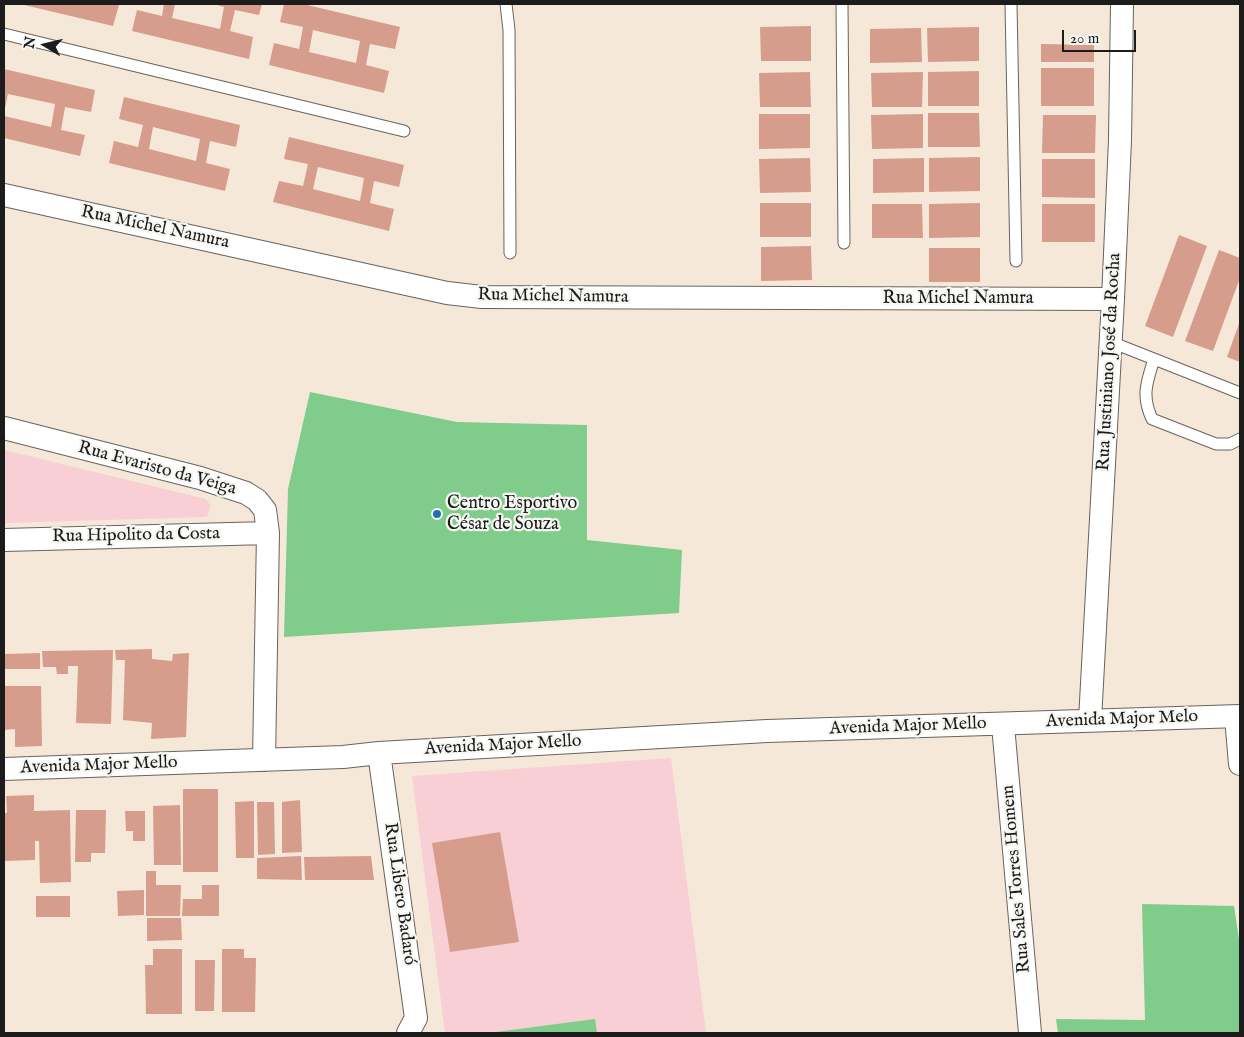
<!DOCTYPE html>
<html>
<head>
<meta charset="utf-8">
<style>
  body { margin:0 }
  #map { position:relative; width:1244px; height:1037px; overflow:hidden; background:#f5e8d8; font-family:"IM FELL English",serif }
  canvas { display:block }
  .frame { position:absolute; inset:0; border:5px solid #1c1c1c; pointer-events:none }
  .north { position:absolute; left:20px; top:20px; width:50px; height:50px; -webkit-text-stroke:4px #f6f6f2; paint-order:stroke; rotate:279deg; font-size:14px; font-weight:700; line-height:20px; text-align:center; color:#1c1c1c }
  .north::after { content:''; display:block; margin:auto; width:18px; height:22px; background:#1c1c1c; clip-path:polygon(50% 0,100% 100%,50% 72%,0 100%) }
  .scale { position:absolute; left:1062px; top:30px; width:74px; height:22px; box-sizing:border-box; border:2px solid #1c1c1c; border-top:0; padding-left:6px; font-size:15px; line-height:18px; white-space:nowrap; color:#1c1c1c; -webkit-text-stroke:4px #f6f6f2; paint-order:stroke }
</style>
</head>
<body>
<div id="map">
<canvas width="1244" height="1037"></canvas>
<div class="frame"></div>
<div class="north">N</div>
<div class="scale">20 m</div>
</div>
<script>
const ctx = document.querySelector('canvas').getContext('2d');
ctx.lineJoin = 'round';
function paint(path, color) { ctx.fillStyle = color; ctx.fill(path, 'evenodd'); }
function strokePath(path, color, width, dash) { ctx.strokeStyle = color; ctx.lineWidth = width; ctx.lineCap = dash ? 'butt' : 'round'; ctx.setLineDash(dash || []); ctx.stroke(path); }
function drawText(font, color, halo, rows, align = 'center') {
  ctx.font = font + ' "IM FELL English",serif'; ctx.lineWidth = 4.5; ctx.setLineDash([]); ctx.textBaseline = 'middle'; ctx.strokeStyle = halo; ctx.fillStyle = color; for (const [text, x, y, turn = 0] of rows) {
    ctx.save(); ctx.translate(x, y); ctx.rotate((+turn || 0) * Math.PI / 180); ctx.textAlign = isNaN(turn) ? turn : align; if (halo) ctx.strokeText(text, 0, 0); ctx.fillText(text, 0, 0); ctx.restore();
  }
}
paint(new Path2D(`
  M4 450 206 499 211 506 207 517 4 523Z
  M671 758 706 1033H445L412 776Z`), '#f7cfd5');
paint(new Path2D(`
  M310 392 457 422 587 425V540L682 550 679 613 284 637 288 489Z
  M1142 904 1234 906 1240 946V1033H1058L1056 1019 1145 1020Z
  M595 1019 597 1033H488Z`), '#7fcc8b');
paint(new Path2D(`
  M20 4H114L119 5 113 26Z
  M164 4H175L172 18 220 29 224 7 213 4H262L259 15 235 10 230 31 253 37 249 59 132 31 137 10 162 16Z
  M284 4H303L400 27 395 49 370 44 366 65 389 71 384 93 269 65 274 43 299 49 303 27 280 22ZM313 30 360 41 356 63 309 52Z
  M811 26V61H761L760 27Z
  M979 27V61L928 62 927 28Z
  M921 28 922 62 870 63V29Z
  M1041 44 1094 45V62H1041Z
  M1041 68H1094V106H1041Z
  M4 69 95 90 91 112 65 107 61 130 85 135 80 156 4 138V116L51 127 55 104 8 94 4 113Z
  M979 71V106H928V72Z
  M810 72 811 107H760L759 73Z
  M923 72 922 107H872L871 73Z
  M124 97 240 125 236 147 210 141 206 163 230 169 225 191 109 163 114 141 138 147 143 125 119 119ZM153 127 200 139 196 161 149 149Z
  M928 113H979L980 147H928Z
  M759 114H810V148L759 149Z
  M923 114V148L872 149 871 115Z
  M1043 115H1096L1095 153H1042Z
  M289 137 404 165 399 187 374 181 370 203 394 209 389 231 273 202 279 181 303 186 308 164 284 159ZM318 167 364 178 360 201 313 189Z
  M980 157V191L929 192V158Z
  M810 158 811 192 760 193 759 159Z
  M924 158V192L873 193V159Z
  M1042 159H1095V198L1042 197Z
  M760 203H811V237H760Z
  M980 203V237L929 238V204Z
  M872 204H922L923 238H872Z
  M1042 204H1095V242H1042Z
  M1179 235 1207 246 1173 337 1145 326Z
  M811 246 812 280 761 281V247Z
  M929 248H980V282H929Z
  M1219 250 1240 258V278L1213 351 1185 341Z
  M1240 321V362L1227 357Z
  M152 649V659L172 661 173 654 189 653 186 737 151 739 152 723 123 720 125 660H116L115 650Z
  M113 650 111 724 76 723 78 666H68V674H57L56 667H43L42 651Z
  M40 653V669H4V654Z
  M4 686H41L42 746 15 747V729L4 730Z
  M183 789H218V872H183Z
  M34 795V811L70 810 71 882 40 883 39 841H35V860L4 861V813H7L6 796Z
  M300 800 302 852 282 853V802Z
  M254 801V858H236L235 802Z
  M257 802H274L275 854 258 855Z
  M180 805 181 865H154L153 806Z
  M76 810H106L105 853H91V862H75Z
  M125 811H145V841H133V831H126Z
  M500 832 519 942 450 952 432 843Z
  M301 856 302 880 257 879V858Z
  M371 856 374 880H305L304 857Z
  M146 871H156V885H181L180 916H146Z
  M202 885H219V916H182L183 899H202Z
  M144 890V915L118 916 117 891Z
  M36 896H70V917H36Z
  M147 918H181L182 940 147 941Z
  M153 949H182V1014H146L145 965H153Z
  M222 949H244V958H256L255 1012H222Z
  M195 960H215L214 1011H195Z`), '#d69d8c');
const lane = new Path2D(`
  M506 4 509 30 510 253
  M842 4 844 243
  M1011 4 1016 261
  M4 34 404 131
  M1111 342 1240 393
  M1154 359C1147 382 1141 395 1152 419L1216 444H1230L1240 439`);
const street = new Path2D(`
  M4 195 447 293 482 297 1113 299
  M4 428 200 478 246 493 257 500 265 510 268 533 264 760
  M4 540 268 533
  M1236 717 1240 764
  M1090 720 1113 299 1120 140 1122 4
  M1003 725 1030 1033
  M379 753 416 1018 408 1033
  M4 769 343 757 379 753 767 731 1240 716`);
strokePath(lane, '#68635e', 13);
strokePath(street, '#68635e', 24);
strokePath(lane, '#fff', 11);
strokePath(street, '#fff', 22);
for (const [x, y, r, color] of [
  [437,514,5,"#1f6fb2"]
]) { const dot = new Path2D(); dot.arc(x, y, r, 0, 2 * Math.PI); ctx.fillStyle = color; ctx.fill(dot); strokePath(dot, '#f6f6f2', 2); }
drawText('18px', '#1c1c1c', '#f6f6f2', [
  ["Rua Michel Namura",155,228,12],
  ["Rua Michel Namura",553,297,1],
  ["Rua Michel Namura",958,299],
  ["Rua Justiniano José da Rocha",1110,362,-87],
  ["Rua Evaristo da Veiga",157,469,15],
  ["Rua Hipolito da Costa",136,536,-1],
  ["Avenida Major Melo",1122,720,-2],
  ["Avenida Major Mello",908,727,-2],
  ["Avenida Major Mello",503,746,-3],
  ["Avenida Major Mello",99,766,-2],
  ["Rua Sales Torres Homem",1017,879,-95],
  ["Rua Libero Badaró",399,894,82]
]);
drawText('18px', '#1c1c1c', '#f6f6f2', [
  ["Centro Esportivo",447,504],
  ["César de Souza",447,525]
], 'left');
</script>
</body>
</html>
